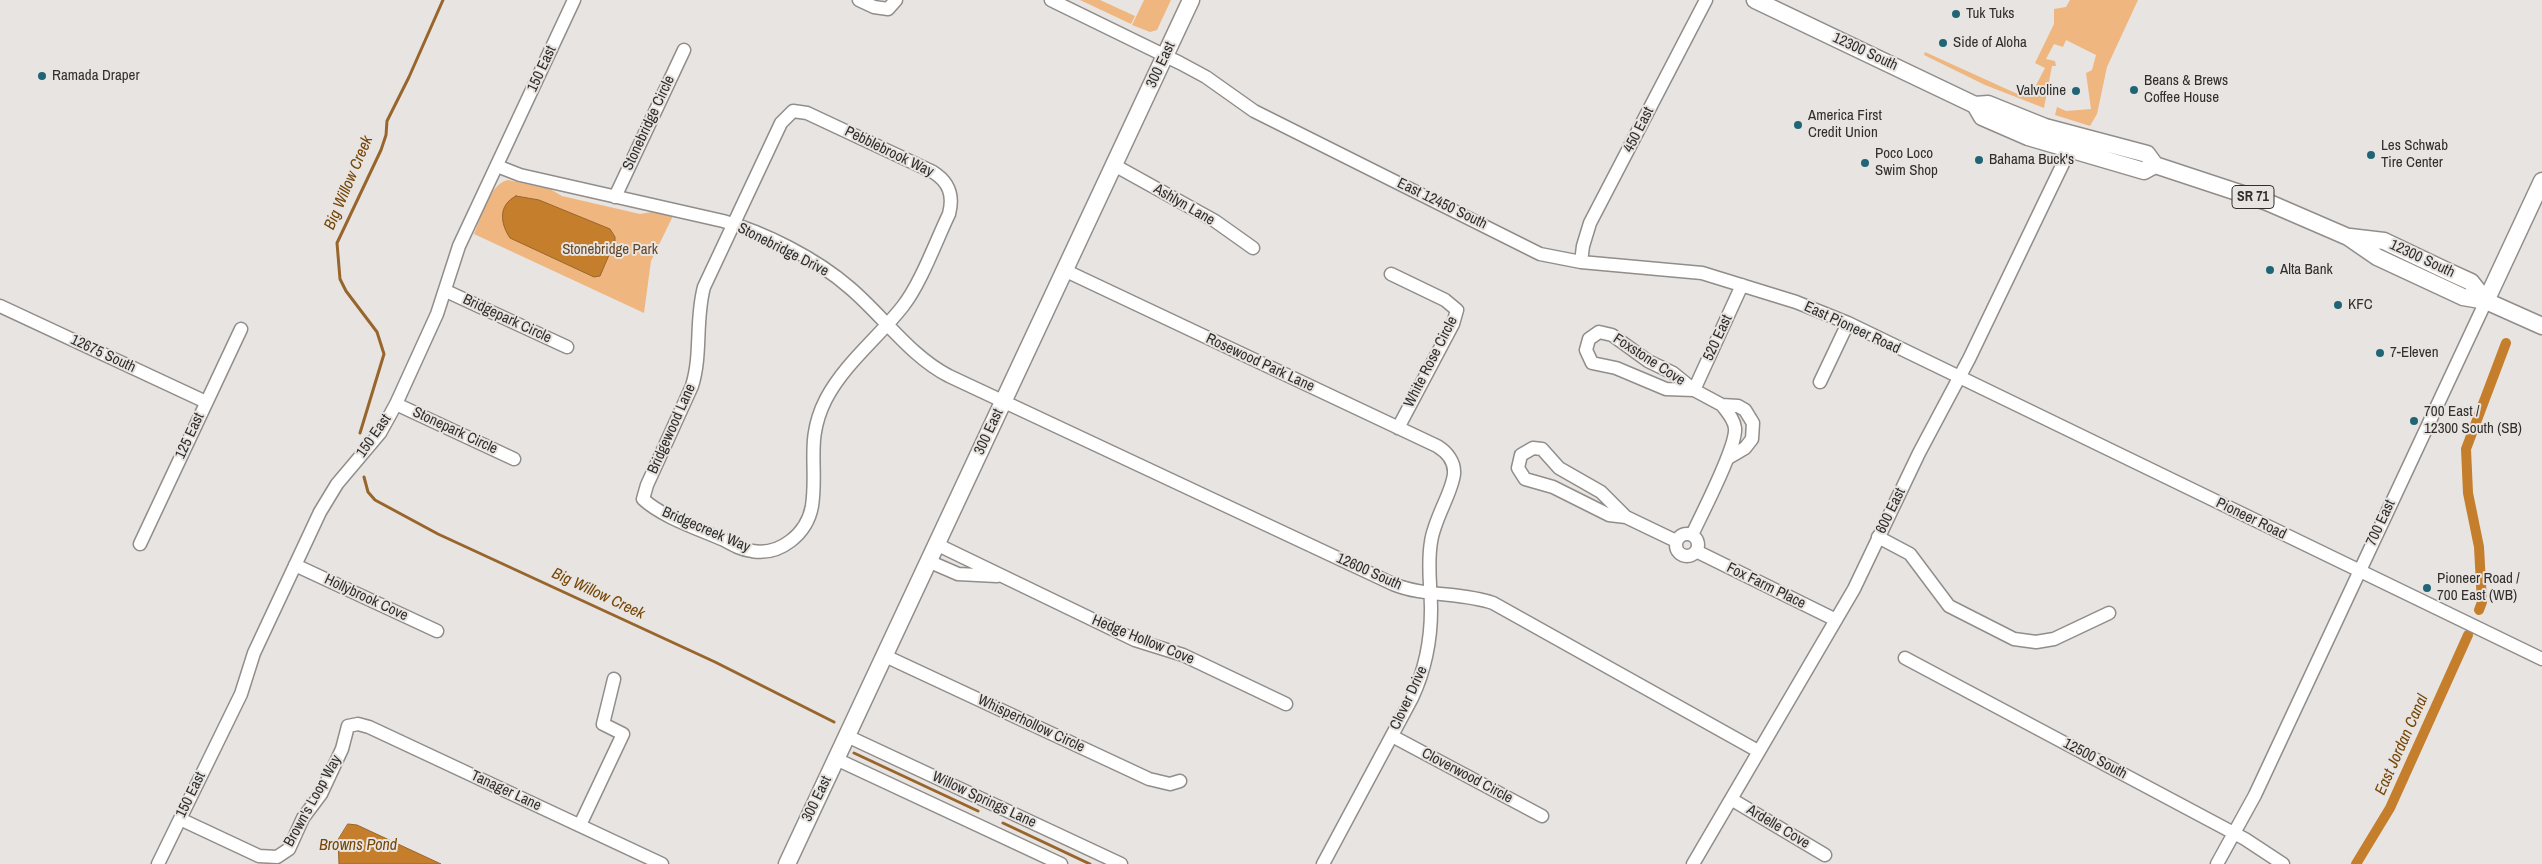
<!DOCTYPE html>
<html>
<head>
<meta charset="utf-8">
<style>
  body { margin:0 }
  canvas { display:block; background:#e8e4e1 }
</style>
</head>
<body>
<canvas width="2542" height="864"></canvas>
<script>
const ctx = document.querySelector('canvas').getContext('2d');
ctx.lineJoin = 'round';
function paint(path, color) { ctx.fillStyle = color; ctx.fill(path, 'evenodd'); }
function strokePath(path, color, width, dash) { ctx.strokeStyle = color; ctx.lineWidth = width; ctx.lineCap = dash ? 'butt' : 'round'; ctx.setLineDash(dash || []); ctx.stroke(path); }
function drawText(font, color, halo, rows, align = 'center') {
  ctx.font = font + ' "Archivo Narrow",sans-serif'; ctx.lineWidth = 4; ctx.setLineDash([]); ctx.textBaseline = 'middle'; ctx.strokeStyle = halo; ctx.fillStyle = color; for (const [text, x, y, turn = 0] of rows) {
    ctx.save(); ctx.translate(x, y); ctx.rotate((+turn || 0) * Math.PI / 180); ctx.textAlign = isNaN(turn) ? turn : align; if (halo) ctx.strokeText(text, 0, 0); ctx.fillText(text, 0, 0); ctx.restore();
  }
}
paint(new Path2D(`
  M1080 0H1100L1135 16 1131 24Z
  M1144 0H1171L1157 30 1150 32 1132 25Z
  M2070 0H2138L2107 67 2097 114 2090 126 2055 115 2057 107 2066 111 2091 109 2086 73 2092 70 2096 55 2066 40 2063 47 2054 44 2046 59 2055 61 2056 66H2052L2044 108 1985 85 1924 55 1925 52 2022 96 2024 88 2033 91 2045 68 2035 63 2054 24V9L2066 7Z
  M508 180 550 189 562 196 640 214 652 212 673 216 651 261 644 313 474 234C481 218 489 184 508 180Z`), '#efb77f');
const water = new Path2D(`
  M516 196 539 200 610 229 615 237V241L600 276 594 277 510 238C500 223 498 205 516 196Z
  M348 824 357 825 441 864H339L338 840Z`);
paint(water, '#c57e2c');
strokePath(water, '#98662c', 1);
strokePath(new Path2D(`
  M360 433 384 354 377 332 346 291 340 279 337 243 381 150 386 135 387 121 409 77 443 0
  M364 477 368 492 375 500 438 534 715 662 834 722
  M854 753 978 811
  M1003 823 1090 864`), '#98662c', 3);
strokePath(new Path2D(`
  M2479 610 2482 602 2479 547 2468 493 2466 449 2506 343
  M2356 864 2390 808 2468 635`), '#c57e2c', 10);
const minor = new Path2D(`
  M859 0 874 7 888 9 896 0
  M1051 0 1180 63 1206 77 1254 111 1540 254 1581 262 1702 273 1796 302 1848 323 2542 659
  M793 111 807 113 933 172C949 182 954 195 949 214 936 241 921 283 903 306 879 337 845 363 826 399 805 440 818 466 812 506 807 534 780 556 752 551 742 550 733 545 724 540 699 529 662 517 643 499L647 485 692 386C702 354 695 320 704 287L781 123Z
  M1114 165 1215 221 1253 248
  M497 166 520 175 723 221C764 232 817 259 850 288 883 316 910 356 949 376L1393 584C1424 597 1461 592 1493 603L1758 751
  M615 197 684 50
  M1581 262 1583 246 1590 223 1706 0
  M1064 270 1437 446C1447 452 1455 462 1454 474 1452 493 1434 519 1431 542 1427 565 1431 587 1431 610 1431 642 1425 670 1412 698L1323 864
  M1391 274 1445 300 1457 310 1453 324 1398 428
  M446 291 567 347
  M0 306 206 402
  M1820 382 1848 323
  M1694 390 1666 389 1616 368 1592 363 1586 350 1589 339 1599 332 1612 335 1648 361 1673 373 1694 390 1722 405 1738 406 1745 410 1753 423 1752 439 1745 448 1728 458
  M1694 390 1742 285
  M396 404 514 459
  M1626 517 1601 492 1559 468 1542 449 1533 448 1521 455 1518 468 1525 479 1553 487 1609 515 1626 517 1676 541
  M1676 545a11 11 0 1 1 22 0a11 11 0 1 1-22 0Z
  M1692 535C1701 515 1737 447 1735 428 1734 419 1727 412 1722 405
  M1878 537 1910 554 1949 606 2014 639 2036 642 2054 639 2109 613
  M140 544 241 329
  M936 544 1135 640 1183 655 1286 704
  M1696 551 1836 620
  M928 561 958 574 997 576
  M295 565 437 631
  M883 655 1149 779 1170 784 1180 781
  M1905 658 2245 839 2283 864
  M847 736 1121 864
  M1392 736 1542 816
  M836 759 1061 864
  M1731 799 1825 855
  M180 819 259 856 277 857 289 849 303 818 321 794 342 749 348 726 358 724 369 727 662 864
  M580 825 623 734 603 724 614 679
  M158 864 241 694 254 653 320 512 337 484 380 433 396 404 437 314 459 246 574 0
  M1693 864 1854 589 1919 453 1969 359 2070 149
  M2217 864 2255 795 2486 301`);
const major = new Path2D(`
  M1755 0 1975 105 1988 104 2045 127 2147 154 2155 165 2267 202 2348 237 2377 257 2463 297 2486 301 2542 326
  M1975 105 1982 117 2028 137 2144 171 2155 165
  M2350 237 2384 241 2447 271 2471 282 2486 301
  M2486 301 2542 181
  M787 864 1191 0`);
strokePath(minor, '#918d8a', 15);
strokePath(major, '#918d8a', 19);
strokePath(minor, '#fff', 12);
strokePath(major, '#fff', 16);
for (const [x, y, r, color] of [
  [1956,14,5,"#1f6575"],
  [1943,43,5,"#1f6575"],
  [42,76,5,"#1f6575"],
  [2134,90,5,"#1f6575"],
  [2076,91,5,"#1f6575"],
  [1798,125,5,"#1f6575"],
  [2371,155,5,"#1f6575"],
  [1979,160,5,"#1f6575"],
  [1865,163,5,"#1f6575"],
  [2270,270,5,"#1f6575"],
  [2338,305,5,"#1f6575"],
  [2380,353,5,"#1f6575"],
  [2414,421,5,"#1f6575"],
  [2427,588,5,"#1f6575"]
]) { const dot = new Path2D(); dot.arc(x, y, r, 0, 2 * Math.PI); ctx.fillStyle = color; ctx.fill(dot); strokePath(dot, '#e8e4e1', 2); }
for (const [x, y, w] of [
  [2253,197,42]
]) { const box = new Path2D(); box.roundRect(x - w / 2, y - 11.5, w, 23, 4); ctx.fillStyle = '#e8e4e1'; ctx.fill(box); strokePath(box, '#302f2d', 1); }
drawText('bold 14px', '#302f2d', null, [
  ["SR 71",2253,197]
]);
drawText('15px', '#302f2d', '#e8e4e1', [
  ["Tuk Tuks",1966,14],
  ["Side of Aloha",1953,43],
  ["Ramada Draper",52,76],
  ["Beans & Brews",2144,81],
  ["Coffee House",2144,98],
  ["Valvoline",2066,91,"right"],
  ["America First",1808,116],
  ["Credit Union",1808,133],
  ["Les Schwab",2381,146],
  ["Tire Center",2381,163],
  ["Poco Loco",1875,154],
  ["Swim Shop",1875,171],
  ["Bahama Buck's",1989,160],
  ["Alta Bank",2280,270],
  ["KFC",2348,305],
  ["7-Eleven",2390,353],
  ["700 East /",2424,412],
  ["12300 South (SB)",2424,429],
  ["Pioneer Road /",2437,579],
  ["700 East (WB)",2437,596]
], 'left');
drawText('15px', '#302f2d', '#e8e4e1', [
  ["12300 South",1865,52,25],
  ["300 East",1161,65,-65],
  ["150 East",542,69,-65],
  ["Stonebridge Circle",649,123,-65],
  ["450 East",1639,130,-63],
  ["Pebblebrook Way",889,152,26],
  ["East 12450 South",1442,204,26],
  ["Ashlyn Lane",1184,205,30],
  ["Stonebridge Drive",783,250,27],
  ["12300 South",2422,259,25],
  ["Bridgepark Circle",507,319,25],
  ["East Pioneer Road",1852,328,25],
  ["520 East",1718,338,-65],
  ["12675 South",103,354,25],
  ["Foxstone Cove",1649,360,33],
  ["White Rose Circle",1431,362,-63],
  ["Rosewood Park Lane",1260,363,25],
  ["Bridgewood Lane",672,429,-66],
  ["Stonepark Circle",455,431,25],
  ["300 East",989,432,-65],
  ["125 East",190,436,-65],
  ["150 East",374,436,-55],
  ["600 East",1891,511,-64],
  ["Pioneer Road",2251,519,26],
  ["700 East",2381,523,-65],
  ["Bridgecreek Way",706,530,23],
  ["12600 South",1369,572,24],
  ["Fox Farm Place",1766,586,26],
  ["Hollybrook Cove",366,598,25],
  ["Hedge Hollow Cove",1143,640,22],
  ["Clover Drive",1409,698,-65],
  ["Whisperhollow Circle",1031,724,25],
  ["12500 South",2095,759,28],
  ["Cloverwood Circle",1467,776,28],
  ["Tanager Lane",506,791,25],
  ["150 East",191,795,-64],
  ["300 East",817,799,-64],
  ["Willow Springs Lane",984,800,25],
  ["Brown's Loop Way",313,801,-61],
  ["Ardelle Cove",1778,827,31]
]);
drawText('15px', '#644525', '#e8e4e1', [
  ["Stonebridge Park",610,250]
]);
drawText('italic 16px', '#754606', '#e8e4e1', [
  ["Big Willow Creek",349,183,-67],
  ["Big Willow Creek",598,594,25],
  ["East Jordan Canal",2402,745,-66],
  ["Browns Pond",358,846]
]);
</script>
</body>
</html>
